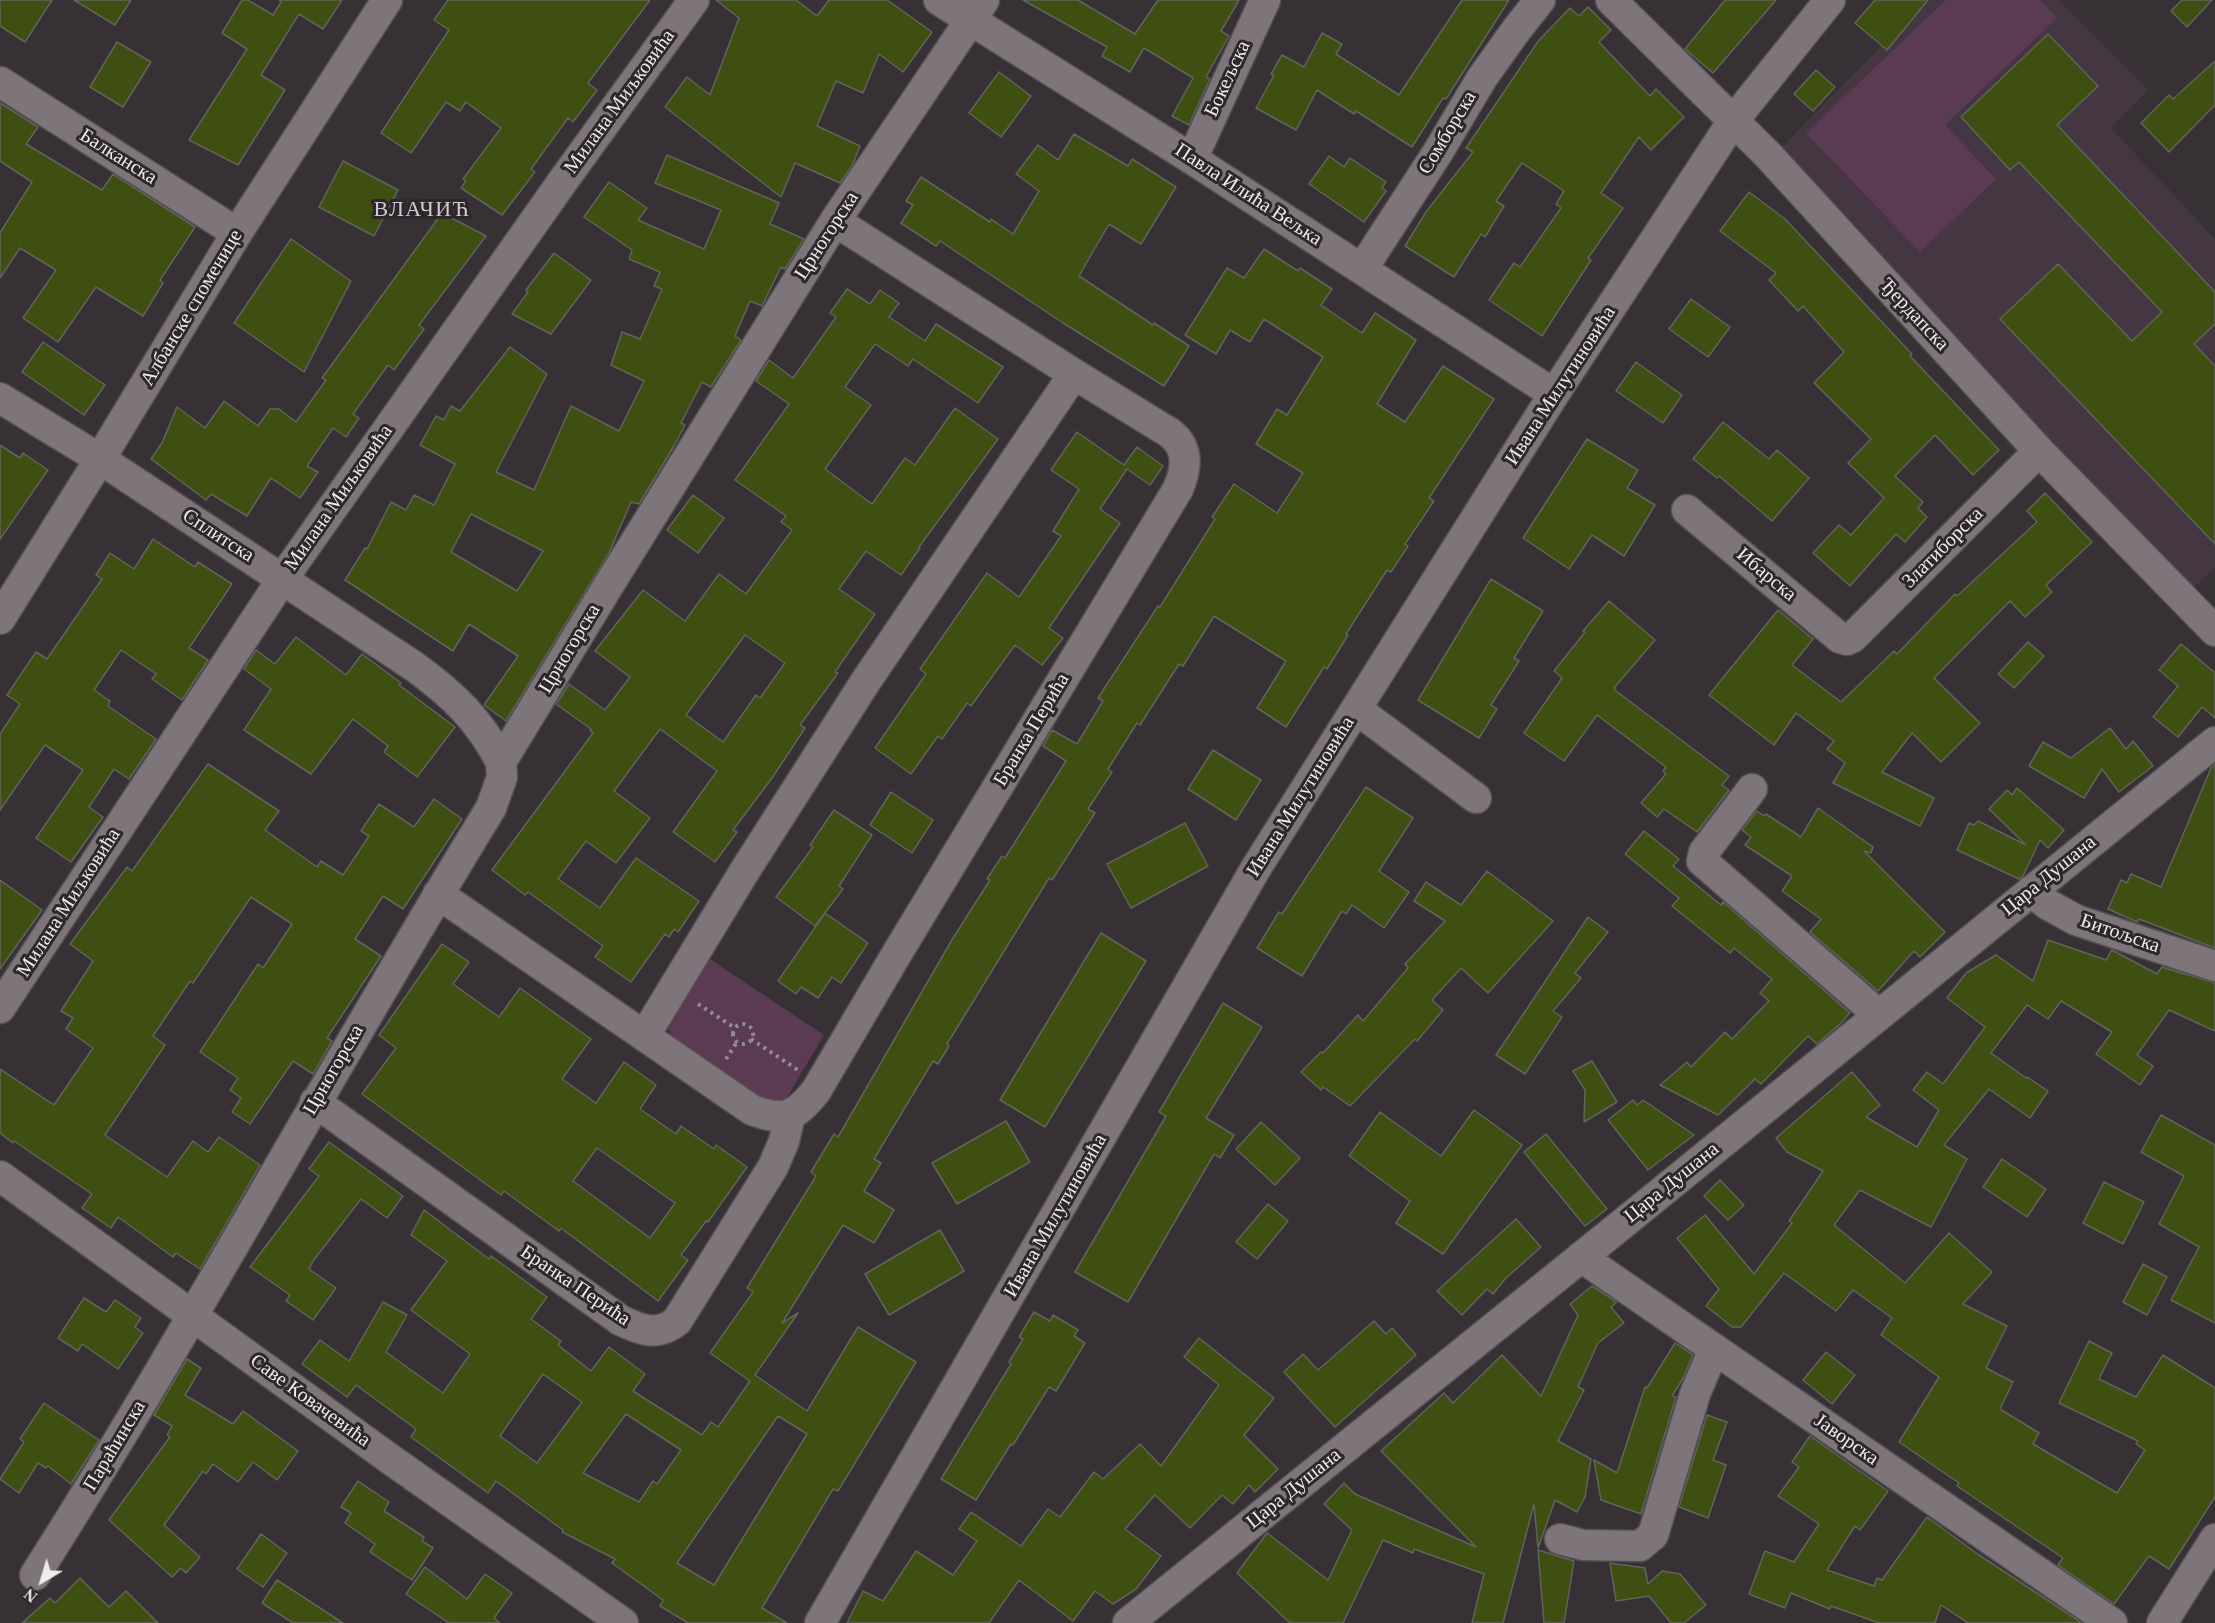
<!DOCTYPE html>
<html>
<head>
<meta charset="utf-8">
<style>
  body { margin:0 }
  #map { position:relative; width:2215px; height:1623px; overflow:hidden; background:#373035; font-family:"Times New Roman",serif }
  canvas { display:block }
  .north { position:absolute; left:12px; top:1551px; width:60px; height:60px; -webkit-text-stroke:4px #2d262b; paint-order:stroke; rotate:218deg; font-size:16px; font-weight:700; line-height:24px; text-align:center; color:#efeaed }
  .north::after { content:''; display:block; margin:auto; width:21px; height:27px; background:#efeaed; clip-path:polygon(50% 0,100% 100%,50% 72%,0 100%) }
</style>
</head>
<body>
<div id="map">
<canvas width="2215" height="1623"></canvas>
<div class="north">N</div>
</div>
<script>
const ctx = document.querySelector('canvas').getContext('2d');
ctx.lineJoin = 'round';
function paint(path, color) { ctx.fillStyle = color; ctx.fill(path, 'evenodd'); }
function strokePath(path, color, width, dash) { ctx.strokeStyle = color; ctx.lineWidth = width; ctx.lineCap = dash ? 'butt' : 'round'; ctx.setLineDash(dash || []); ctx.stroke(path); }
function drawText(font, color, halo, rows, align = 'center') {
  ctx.font = font + ' "Times New Roman",serif'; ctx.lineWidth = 6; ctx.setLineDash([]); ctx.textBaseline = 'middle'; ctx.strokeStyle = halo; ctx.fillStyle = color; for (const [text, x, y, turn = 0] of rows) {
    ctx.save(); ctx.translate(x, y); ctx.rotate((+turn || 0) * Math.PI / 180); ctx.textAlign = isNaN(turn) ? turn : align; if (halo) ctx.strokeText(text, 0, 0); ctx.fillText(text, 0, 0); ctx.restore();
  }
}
paint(new Path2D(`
  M1926 0H2059L2148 90 2111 128 2215 239V568L2191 590 1780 149Z`), '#443741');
paint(new Path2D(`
  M1946 0H2040L2057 18 1945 125 1996 179 1920 252 1806 133Z
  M707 957 824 1035 786 1099 780 1103 773 1104 675 1042 667 1026Z`), '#5a3b53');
const building = new Path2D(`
  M0 0H52L25 42 0 26Z
  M74 0H131L115 25Z
  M242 0H248L273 15 281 2 279 0H342L323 29 299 14 261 75 285 90 238 165 189 140 247 49 222 33Z
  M448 0H650L588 83 597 90 573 122 568 118 531 169 535 172 502 215 461 188 466 181 463 179 501 128 466 102 460 111 446 102 411 153 381 133 449 30 434 20Z
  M716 0H796L817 16 829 0H887L932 32 903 72 879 54 863 93 836 81 817 126 860 146 852 166 840 183 795 163 781 197 665 107 687 77 710 95 739 18Z
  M1023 0H1078L1135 34 1158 0H1239L1221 31 1229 36 1206 77 1210 79 1189 125 1172 116 1193 78 1144 48 1130 72 1102 56 1107 47Z
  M1462 0H1509L1446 99 1443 98 1412 147 1356 111 1354 114 1317 90 1296 130 1256 108 1274 75 1271 74 1282 55 1304 67 1322 33 1342 44 1336 54 1399 95Z
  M1725 0H1776L1713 73 1685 49Z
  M1875 0H1928L1887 50 1855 23Z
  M2182 0H2212L2187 27 2171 11Z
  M1588 7 1611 30 1599 42 1650 96 1656 89 1684 117 1651 150 1639 137 1601 193 1623 208 1588 258 1591 260 1542 336 1489 300 1514 263 1520 267 1561 208 1556 204 1564 191 1522 163 1496 201 1504 206 1485 237 1481 234 1454 277 1405 246 1426 212 1473 152 1466 148 1539 40 1570 8 1579 16Z
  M2048 34 2098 86 2057 125 2215 292V324L2194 344 2215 366V544L2000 319 2058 264 2132 341 2162 312 2019 162 2010 170 1961 117Z
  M117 42 151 62 123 107 90 87Z
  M2215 61V105L2169 152 2141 123 2169 95 2173 99Z
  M1816 70 1835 87 1813 111 1794 94Z
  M999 72 1031 96 1001 137 969 113Z
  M0 103 38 127 26 144 102 190 113 174 195 227 160 280 163 283 143 316 96 287 58 342 23 318 56 270 20 248 0 278V233L32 182 0 161Z
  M1074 134 1128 166 1132 159 1176 187 1141 244 1109 224 1079 276 1153 325 1154 323 1189 346 1164 386 1063 323 940 241 936 246 901 223 913 205 906 201 921 177 990 222 991 219 1013 234 1039 191 1016 174 1038 145 1058 160Z
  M667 155 779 203 770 224 804 239 785 269 781 267 762 306 750 301 735 336 741 340 711 387 702 382 681 423 685 425 674 446 639 504 631 502 609 553 506 721 484 705 518 656 469 624 453 651 345 580 365 548 367 549 391 502 406 510 414 495 434 505 455 464 420 445 436 416 444 420 451 406 460 411 510 347 547 374 496 472 534 490 571 406 619 431 644 381 611 365 622 332 640 339 662 289 654 286 660 272 629 259 632 250 584 217 609 182 647 208 638 220 704 249 721 210 655 183ZM471 514 543 551 517 591 451 552Z
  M1329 156 1344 167 1350 158 1386 182 1382 188 1386 191 1364 222 1309 184Z
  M343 161 398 190 374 236 319 207Z
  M1749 192 1785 219 1912 354 1910 356 1999 450 1973 475 1935 435 1895 476 1923 502 1918 508 1927 517 1905 542 1896 534 1850 586 1813 553 1839 525 1851 535 1884 498 1848 463 1871 439 1814 383 1844 352 1803 306 1798 311 1769 280 1776 273 1720 231Z
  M442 213 486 236 419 325 424 329 394 370 388 365 353 414 359 418 346 437 333 428 307 466 318 472 300 498 271 478 247 516 211 494 206 500 151 459 162 443 177 407 205 428 224 401 258 426 270 409H279L296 422 326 380 322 378Z
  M291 239 351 281 304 372 234 323Z
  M1264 249 1298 271 1300 268 1332 289 1321 305 1362 333 1375 313 1416 340 1377 404 1405 422 1443 366 1494 399 1429 498 1434 501 1405 544 1408 546 1391 572 1387 570 1346 634 1348 635 1327 669 1324 667 1286 727 1257 708 1286 661 1214 616 1183 666 1179 664 1140 725 1137 723 1108 769 1112 772 1088 809 1095 813 1052 880 1049 878 947 1044 949 1046 938 1064 933 1061 874 1159 881 1163 864 1191 894 1210 874 1243 843 1225 782 1323 798 1313 755 1375 807 1411 858 1327 916 1362 838 1491 833 1489 762 1608 787 1623H688L660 1606 663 1600 612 1563 615 1559 562 1532 563 1530 496 1481 488 1493 411 1437 416 1429 356 1385 347 1397 302 1364 320 1340 349 1361 383 1302 407 1315 386 1352 443 1393 470 1354 411 1310 447 1261 411 1235 424 1210 489 1259 491 1256 547 1297 531 1319 561 1341 558 1345 591 1371 609 1347 645 1374 633 1391 702 1435 711 1422 718 1427 750 1381 710 1353 753 1292 747 1288 816 1176 811 1172 834 1134 838 1137 953 938 990 880 987 879 1002 856 1005 858 1066 761 1043 746 1052 730 1077 744 1103 701 1098 698 1158 606 1160 607 1215 519 1212 517 1234 484 1277 513 1303 473 1256 444 1277 409 1287 415 1323 357 1264 319 1250 342 1230 330 1216 354 1185 335 1227 268 1244 278ZM543 1374 582 1402 537 1463 500 1436ZM626 1414 681 1450 657 1484 653 1481 639 1502 583 1473ZM778 1416 807 1434 714 1585 677 1563Z
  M554 253 591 280 551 334 512 314 528 292 526 290Z
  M847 289 870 304 880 290 899 303 889 317 925 341 936 324 1003 367 978 403 913 359 908 366 875 344 845 387 871 405 825 469 872 504 905 458 915 465 955 408 998 439 919 547 920 548 901 575 866 551 839 589 875 614 835 672 838 673 800 725 805 728 772 778 733 830 737 832 715 862 673 832 717 771 660 729 614 791 650 818 616 863 586 841 558 879 600 908 636 858 699 901 678 932 674 929 669 937 665 934 631 982 595 957 603 946 528 892 525 895 492 870 593 733 590 730 591 729 556 704 568 686 569 684 605 710 630 677 595 651 643 590 685 621 719 574 746 594 792 530 781 522 786 516 735 480 789 404 756 381 769 360 793 378 836 317 830 313ZM745 635 785 663 760 698 756 695 723 742 686 715Z
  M1691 299 1730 327 1708 357 1669 329Z
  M43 342 105 385 84 415 22 372Z
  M1636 362 1682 395 1663 423 1616 391Z
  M1723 422 1769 459 1777 450 1809 478 1772 521 1719 476 1717 478 1693 459Z
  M1077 432 1124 465 1137 447 1163 466 1150 485 1127 469 1100 509 1120 523 1049 628 1063 638 1042 665 1015 645 971 706 967 703 942 739 938 736 911 774 875 748 926 674 920 669 987 573 1019 597 1061 536 1053 531 1079 489 1051 470Z
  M1587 439 1638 470 1627 488 1655 505 1624 556 1592 535 1569 569 1523 538Z
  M0 445 20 458 23 453 48 470 0 539Z
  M2045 493 2092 542 2046 585 2052 592 2025 617 2010 601 1934 678 1980 723 1941 762 1912 733 1882 772 1934 798 1920 826 1833 783 1845 763 1827 749 1834 741 1796 713 1774 745 1709 695 1778 610 1813 639 1792 665 1841 702 1894 651 1897 654 1955 594 1957 596 2037 522 2027 511Z
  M693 495 724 518 698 553 667 530Z
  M153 539 195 567 198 562 232 584 189 648 208 660 182 700 152 679 156 674 121 650 94 690 110 701 108 706 156 739 129 779 114 769 89 807 103 817 71 862 36 838 83 770 45 745 0 810V734L20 704 7 695 36 652 47 659 102 579 96 575 110 553 134 569Z
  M1491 579 1543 611 1514 658 1519 661 1491 705 1497 709 1479 738 1418 700Z
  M1609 601 1655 640 1614 688 1616 691 1729 776 1722 785 1729 790 1697 832 1664 809 1657 817 1641 803 1666 774 1663 771 1666 767 1597 715 1564 761 1524 733 1562 678 1554 671 1585 632 1583 631Z
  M296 637 346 675 362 654 401 683 399 685 455 727 417 777 384 752 388 746 353 719 311 774 244 730 271 689 244 669 256 650 275 664Z
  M2028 642 2044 656 2014 688 1998 674Z
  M2181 644 2215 673V718L2202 707 2178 737 2153 717 2178 686 2159 670Z
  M2110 728 2126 749 2133 741 2153 766 2119 792 2102 769 2084 798 2029 766 2043 742 2071 758Z
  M1213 750 1261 780 1236 820 1188 789Z
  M208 764 279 811 265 830 317 867 321 861 343 875 369 836 361 831 379 804 414 827 434 799 462 819 403 909 383 896 355 939 381 956 327 1038 332 1041 313 1074 293 1061 250 1124 232 1112 241 1098 230 1090 238 1078 200 1052 258 964 263 968 292 924 251 897 193 983 190 981 153 1036 165 1045 105 1135 167 1177 193 1141 208 1152 219 1137 260 1165 200 1269 176 1253 173 1257 118 1217 111 1228 82 1208 92 1194 14 1141 13 1143 0 1133V1069L54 1105 93 1048 66 1029 73 1018 61 1011 93 961 70 944 127 867 132 871Z
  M2215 764V948L2139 919 2137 922 2108 909 2121 880 2127 883 2131 874 2161 887 2211 768Z
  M1366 787 1413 818 1379 871 1409 892 1384 928 1352 905 1346 914 1342 911 1302 976 1257 948 1279 912 1282 914Z
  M2017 788 2064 830 2048 848 2040 840 2023 876 2019 879 1957 850 1969 823 1974 825 1978 821 2026 845 1989 809 2007 790 2012 795Z
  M891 792 933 820 912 853 870 825Z
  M1818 808 1873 847 1871 853 1864 851 1945 932 1920 957 1914 951 1878 991 1810 932 1821 919 1782 891 1792 876 1745 845 1751 837 1742 830 1757 811 1764 816 1766 814 1801 837Z
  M834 810 872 835 839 886 843 889 815 926 776 897 813 847 810 845Z
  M1185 823 1208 866 1131 908 1107 864Z
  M1644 831 1679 859 1673 866 1721 905 1723 902 1850 1013 1839 1025 1817 1044 1808 1036 1761 1084 1755 1079 1718 1115 1660 1085 1687 1062 1691 1067 1725 1032 1732 1039 1769 1001 1760 993 1772 979 1734 948 1730 953 1672 906 1679 898 1625 854Z
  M1487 871 1553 921 1488 993 1461 968 1432 1000 1443 1010 1417 1041 1415 1039 1350 1106 1323 1087 1321 1090 1301 1072 1321 1052 1323 1053 1358 1015 1363 1021 1408 968 1405 964 1445 921 1414 901 1426 882 1461 905Z
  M0 880 42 910 0 969Z
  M825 913 868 943 841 983 832 977 818 998 801 987 796 994 778 981Z
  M1588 917 1608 932 1575 973 1581 978 1553 1011 1562 1017 1525 1074 1496 1055Z
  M1101 933 1146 961 1045 1127 1000 1100Z
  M2048 940 2106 960 2112 950 2157 974 2162 967 2215 983V1031L2169 1010 2137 1055 2153 1066 2140 1085 2096 1054 2112 1032 2061 1001 2048 1019 2027 1005 1991 1053 2026 1078 2027 1077 2048 1091 2030 1118 1989 1089 1944 1145 1967 1159 1931 1227 1860 1190 1834 1225 1905 1283 1949 1233 1992 1272 1963 1304 2007 1326 1986 1368 2013 1382 2000 1409 2039 1433 2033 1444 2117 1493 2145 1450 2136 1444 2138 1441 2059 1403 2089 1341 2112 1353 2099 1379 2136 1397 2163 1355 2215 1388V1497L2169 1569 2149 1556 2114 1604 2058 1565 2063 1558 1957 1486 1959 1483 1899 1442 1939 1377 1881 1335 1892 1318 1853 1290 1836 1311 1784 1273 1741 1327H1732L1706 1306 1719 1289 1677 1238 1705 1215 1754 1274 1792 1223 1789 1221 1823 1171 1787 1152 1776 1138 1852 1072 1880 1105 1866 1117 1917 1147 1939 1110 1913 1090 1927 1072 1943 1084 1985 1027 1947 998 1966 973 1996 955 2033 981Z
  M442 944 469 962 453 984 499 1017 520 988 591 1039 562 1079 596 1103 624 1062 656 1085 640 1109 676 1134 681 1126 714 1149 716 1145 747 1167 708 1222 706 1221 681 1255 688 1260 658 1301 561 1228 559 1231 504 1191 501 1195 362 1094 396 1048 379 1035ZM597 1148 675 1203 650 1238 573 1181Z
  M1223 1003 1262 1027 1206 1118 1234 1135 1220 1158 1214 1154 1128 1302 1075 1272 1166 1116 1159 1112Z
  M1592 1061 1617 1102 1584 1122 1585 1090 1573 1071Z
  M1633 1100 1637 1105 1643 1100 1694 1135 1648 1170 1608 1120Z
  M1474 1110 1522 1145 1443 1254 1396 1223 1410 1201 1349 1156 1380 1112 1441 1156Z
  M2161 1115 2215 1145V1323L2171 1300 2199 1247 2159 1224 2184 1176 2141 1152Z
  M1006 1121 1030 1162 957 1204 932 1163Z
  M1261 1122 1300 1158 1275 1185 1236 1149Z
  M1546 1134 1607 1209 1585 1226 1524 1152Z
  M329 1142 403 1196 387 1218 361 1199 313 1261 309 1269 336 1288 313 1320 286 1301 290 1295 250 1267 319 1176 309 1169Z
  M2002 1159 2046 1189 2027 1217 1983 1187Z
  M1720 1180 1744 1205 1728 1220 1704 1196Z
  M2104 1182 2144 1202 2123 1244 2083 1223Z
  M1268 1204 1288 1221 1257 1259 1236 1242Z
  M1516 1219 1541 1247 1505 1279 1493 1294 1487 1289 1462 1315 1437 1291Z
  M940 1230 964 1271 889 1315 865 1274Z
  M2143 1264 2167 1277 2147 1315 2123 1302Z
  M1592 1286 1617 1302 1611 1307 1624 1323 1598 1343 1578 1387 1584 1390 1558 1441 1591 1459 1585 1497 1577 1512 1555 1500 1538 1548 1534 1504 1503 1623H1472L1484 1574 1414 1549 1413 1553 1383 1540 1343 1623H1290L1237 1573 1267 1533 1328 1580 1352 1530 1324 1504 1344 1483 1355 1494 1476 1547 1381 1451 1444 1393 1453 1403 1502 1355 1541 1396 1578 1315 1570 1304Z
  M84 1298 106 1312 115 1300 141 1318 135 1327 143 1333 118 1369 82 1344 78 1351 58 1338Z
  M1034 1312 1050 1321 1053 1315 1078 1330 1074 1336 1085 1343 1056 1391 1049 1387 1013 1445 1011 1444 976 1500 941 1479 1011 1364 1009 1362 1023 1339 1019 1337Z
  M1374 1321 1386 1334 1392 1328 1416 1355 1335 1427 1284 1372 1303 1354 1318 1370Z
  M1199 1338 1274 1398 1244 1435 1278 1469 1255 1492 1249 1485 1233 1504 1222 1495 1190 1528 1155 1495 1125 1529 1161 1556 1136 1589 1113 1604 1095 1591 1073 1621 1019 1580 989 1623H847L863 1591 883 1601 916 1551 953 1575 977 1541 959 1529 971 1512 1021 1546 1048 1509 1060 1517 1094 1472 1103 1479 1140 1444 1161 1466 1219 1385 1184 1357Z
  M1675 1343 1693 1355 1683 1378 1672 1396 1676 1397 1641 1514 1601 1500 1594 1460 1617 1473 1645 1387 1647 1388Z
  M1826 1352 1855 1375 1832 1404 1803 1380Z
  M187 1359 201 1368 185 1395 233 1424 243 1411 298 1451 277 1480 253 1462 238 1482 213 1464 206 1474 203 1471 164 1525 200 1557 186 1573 181 1568 172 1577 109 1520 170 1437 167 1435 172 1426 154 1415Z
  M44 1403 99 1440 71 1484 48 1466 46 1468 38 1463 19 1493 0 1479 24 1442 20 1439Z
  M1707 1415 1727 1422 1713 1460 1726 1465 1708 1518 1679 1507Z
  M1810 1436 1888 1491 1860 1530 1855 1526 1827 1570 1874 1586 1877 1578 1882 1580 1927 1517 1979 1555 2082 1623H1968L1941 1605 1935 1623H1879L1831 1606 1830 1609 1791 1593 1785 1608 1749 1594 1765 1551 1794 1562 1819 1524 1778 1496 1799 1467 1792 1462Z
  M358 1481 389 1502 384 1511 424 1537 422 1541 433 1548 412 1580 370 1552 375 1544 345 1523 351 1513 341 1507Z
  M261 1534 287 1553 263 1587 237 1569Z
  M1538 1550 1574 1561 1564 1623H1544Z
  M1610 1563 1645 1568 1648 1584 1662 1571 1680 1574 1706 1605 1684 1623H1671L1649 1596 1616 1601Z
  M425 1567 467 1599 485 1574 512 1593 494 1618 500 1623H449L406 1594Z
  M80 1578 109 1607 126 1591 158 1623H22L50 1598 55 1603Z
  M277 1580 343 1623H293L262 1603Z`);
paint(building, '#3e4f11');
strokePath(building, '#61645b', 1.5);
const minor = new Path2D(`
  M939 0 1192 159 1554 394
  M1611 0 1768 155 2039 451 2215 631
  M0 82 237 233
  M1192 159 1265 0
  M1362 269 1438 152 1482 78 1517 29 1540 0
  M0 398 100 459 415 667C453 695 479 719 501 762
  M1687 510 1840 638 1847 640 1853 637 2039 451
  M0 619 100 459 237 233 387 0
  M1356 709 1476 798
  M1752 789 1704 852 1702 861 1879 1015
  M2031 891 2047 904 2076 920 2215 966
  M438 894 752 1110C784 1122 795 1117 816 1091L896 955 1178 489C1187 468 1189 448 1170 433L1074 374 835 221
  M0 1008 283 578 565 178 694 0
  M645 1035 744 872 866 681 1074 374
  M315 1102 620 1320C640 1330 658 1337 677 1321L773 1167 784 1141 790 1115
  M0 1176 390 1459 623 1623
  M1581 1257 2112 1623
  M1560 1539 1583 1545 1640 1546 1653 1535 1695 1394 1714 1349
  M35 1575C195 1324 335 1061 491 808L502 777 501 762 610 583 835 221 984 0
  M820 1623 1256 868 1554 394 1733 121 1830 0
  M1128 1623 1626 1221 2215 742
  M2162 1623 2215 1539`);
strokePath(minor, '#554f53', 33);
strokePath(new Path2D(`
  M698 1004 735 1028
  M733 1034a10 10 0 1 1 20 0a10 10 0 1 1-20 0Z
  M751 1039 798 1070
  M726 1059 737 1042`), '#938d91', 4, [3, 4.5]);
strokePath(minor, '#7e757b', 30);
drawText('20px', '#efeaed', '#2d262b', [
  ["Бокељска",1228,79,-65],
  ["Милана Миљковића",620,102,-54],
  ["Сомборска",1448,133,-59],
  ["Балканска",118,157,32],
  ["Павла Илића Вељка",1248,195,33],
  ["Црногорска",827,236,-57],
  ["Албанске споменице",192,308,-59],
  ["Ђердапска",1914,315,47],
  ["Ивана Милутиновића",1561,386,-57],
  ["Милана Миљковића",339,498,-55],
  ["Сплитска",218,536,33],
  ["Златиборска",1943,548,-45],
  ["Ибарска",1766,575,40],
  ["Црногорска",570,649,-59],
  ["Бранка Перића",1032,730,-59],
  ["Ивана Милутиновића",1301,797,-58],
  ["Цара Душана",2049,876,-39],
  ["Милана Миљковића",69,903,-57],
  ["Битољска",2120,934,19],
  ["Црногорска",334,1070,-60],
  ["Цара Душана",1672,1183,-39],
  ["Ивана Милутиновића",1056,1216,-60],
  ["Бранка Перића",575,1286,34],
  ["Саве Ковачевића",310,1401,36],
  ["Јаворска",1846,1440,35],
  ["Параћинска",115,1446,-59],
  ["Цара Душана",1294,1489,-39]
]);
ctx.letterSpacing = '1.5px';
drawText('22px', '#d3c9d0', '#2d262b', [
  ["ВЛАЧИЋ",422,210]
]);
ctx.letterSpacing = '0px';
</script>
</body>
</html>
